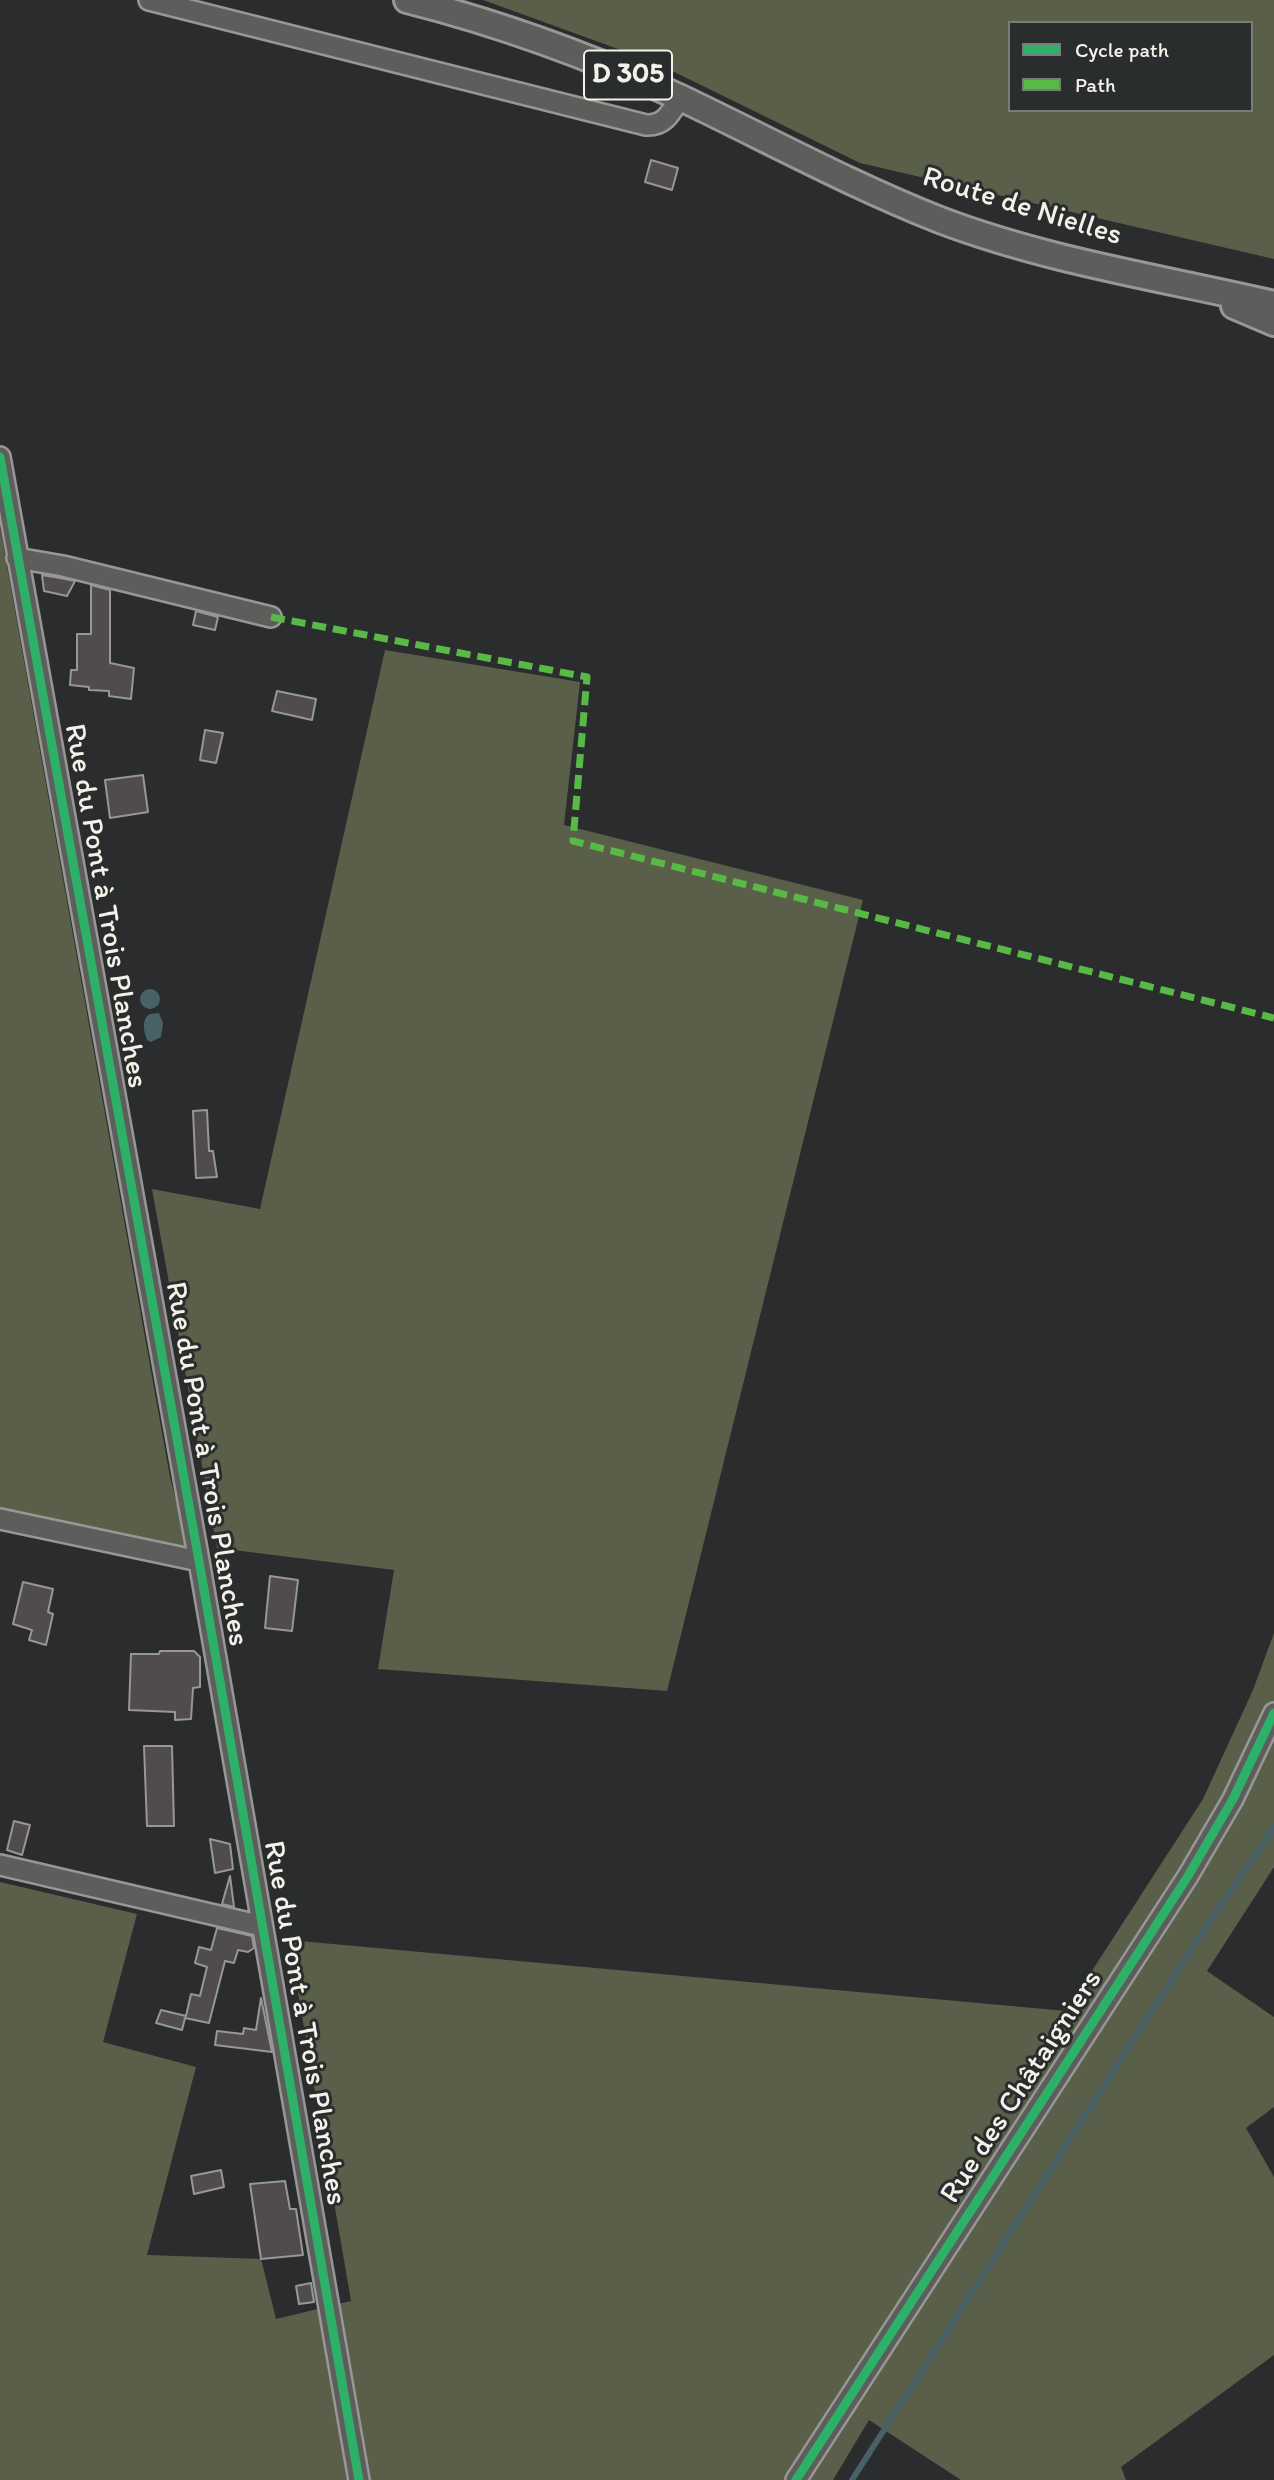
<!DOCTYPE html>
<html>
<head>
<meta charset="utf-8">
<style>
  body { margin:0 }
  #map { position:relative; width:1274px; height:2480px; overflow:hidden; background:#2b2c2d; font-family:Itim,sans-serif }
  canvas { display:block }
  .legend { position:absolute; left:1008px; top:21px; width:245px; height:91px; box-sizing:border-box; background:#2a2d2e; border:2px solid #7b7b78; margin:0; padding:9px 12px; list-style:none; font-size:21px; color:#f4f1e8 }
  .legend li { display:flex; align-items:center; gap:14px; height:35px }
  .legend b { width:35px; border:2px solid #7b7b78 }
</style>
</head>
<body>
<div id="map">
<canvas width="1274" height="2480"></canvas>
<ul class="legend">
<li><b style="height:9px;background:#2db169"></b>Cycle path</li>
<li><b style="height:9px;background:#58b947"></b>Path</li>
</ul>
</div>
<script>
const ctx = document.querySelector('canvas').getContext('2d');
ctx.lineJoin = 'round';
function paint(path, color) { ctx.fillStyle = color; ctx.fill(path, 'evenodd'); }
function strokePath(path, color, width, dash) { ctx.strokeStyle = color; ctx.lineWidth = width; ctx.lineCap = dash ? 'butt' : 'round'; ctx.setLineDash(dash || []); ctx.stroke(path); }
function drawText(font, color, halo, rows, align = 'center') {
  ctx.font = font + ' Itim,sans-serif'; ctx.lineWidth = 6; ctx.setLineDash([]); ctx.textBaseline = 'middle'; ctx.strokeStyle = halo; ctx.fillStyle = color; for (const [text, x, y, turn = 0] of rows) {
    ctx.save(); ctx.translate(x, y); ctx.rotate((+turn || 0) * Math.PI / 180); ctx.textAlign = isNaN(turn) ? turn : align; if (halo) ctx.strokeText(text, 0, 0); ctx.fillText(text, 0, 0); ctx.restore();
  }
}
paint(new Path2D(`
  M483 0H1274V259L860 163 654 62ZM1010 23H1251V110H1010Z
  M0 527 170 1477 190 1554 0 1508Z
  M385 650 580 682 564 825 863 900 667 1691 378 1669 394 1570 217 1548 152 1189 260 1209Z
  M1274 1633V1867L1207 1971 1274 2017V2107L1246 2128 1274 2177V2355L1121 2467 1126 2480H961L869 2420 833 2480H0V1882L137 1914 103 2042 196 2067 147 2255 261 2259 276 2319 351 2301 289 1940 1066 2011 1203 1799 1253 1690Z`), '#5a5f49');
paint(new Path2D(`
  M140 999a10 10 0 1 1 20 0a10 10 0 1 1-20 0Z
  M159 1013 163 1023 161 1037 151 1042 147 1040C144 1032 141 1019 150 1014Z`), '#476167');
strokePath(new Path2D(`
  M852 2480 1196 1942 1274 1827`), '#476167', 6);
const building = new Path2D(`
  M651 160 678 168 672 190 645 182Z
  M42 575 60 578 75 581 67 596 44 591Z
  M91 585 110 590V663L134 668 131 699 109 696V691L89 690V687L70 685 71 670H77V634H91Z
  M196 611 218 617 215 630 193 625Z
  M277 691 316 699 312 720 272 711Z
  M205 730 223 733 216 763 200 760Z
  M143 775 148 812 110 818 105 780Z
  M207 1110 209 1151H213L217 1177 196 1178 193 1111Z
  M270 1576 298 1580 292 1631 265 1628Z
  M23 1582 53 1589 48 1612 53 1614 46 1645 29 1640 32 1630 13 1624Z
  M160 1651H194L200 1657V1687L193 1688 191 1719 175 1720V1712L129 1710 131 1654H159Z
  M144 1746H172L174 1826H147Z
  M14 1821 30 1825 22 1855 7 1850Z
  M210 1839 230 1844 233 1869 215 1873Z
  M230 1876 234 1907 222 1904Z
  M217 1928 252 1936 254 1948 248 1952 238 1950 234 1963 225 1961 209 2023 185 2018 182 2030 156 2023 161 2010 186 2016 191 1994 200 1996 207 1967 195 1963 199 1947 211 1950Z
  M261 1998 272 2052 215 2045 217 2031 243 2034 244 2028 256 2030Z
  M221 2170 224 2187 194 2194 191 2176Z
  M285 2181 290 2209H296L303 2255 261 2259 250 2184Z
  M311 2283 314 2302 299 2304 296 2286Z`);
paint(building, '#4f4c4b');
strokePath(building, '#979796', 2);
const minor = new Path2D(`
  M149 0 646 125C665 126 671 112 680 98
  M0 457 199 1561 359 2480
  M17 558 63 566 271 617
  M0 1519 199 1561
  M0 1865 262 1926
  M796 2480 1188 1876 1233 1799 1274 1713`);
const major = new Path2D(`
  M407 0C502 24 592 57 681 98 767 139 851 185 940 220 1048 261 1162 278 1274 304
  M1234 306 1274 323`);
strokePath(minor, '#979796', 24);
strokePath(major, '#979796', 30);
strokePath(minor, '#5d5d5c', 19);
strokePath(major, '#5d5d5c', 24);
strokePath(new Path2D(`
  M271 617 587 677 573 841 1274 1018`), '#58b947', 7, [14, 7]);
strokePath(new Path2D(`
  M0 457 199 1561 359 2480
  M796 2480 1188 1876 1233 1799 1274 1713`), '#2db169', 9);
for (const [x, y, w] of [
  [628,75,88]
]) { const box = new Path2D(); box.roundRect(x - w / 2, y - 24.5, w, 49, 5); ctx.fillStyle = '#2a2d2e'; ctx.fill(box); strokePath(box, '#f4f1e8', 2); }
drawText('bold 28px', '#f4f1e8', null, [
  ["D 305",628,75]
]);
drawText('30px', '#f4f1e8', '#2a2d2e', [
  ["Route de Nielles",1022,207,17],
  ["Rue du Pont à Trois Planches",105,906,80],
  ["Rue du Pont à Trois Planches",206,1464,80],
  ["Rue du Pont à Trois Planches",304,2023,80],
  ["Rue des Châtaigniers",1022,2087,-57]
]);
</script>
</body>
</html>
